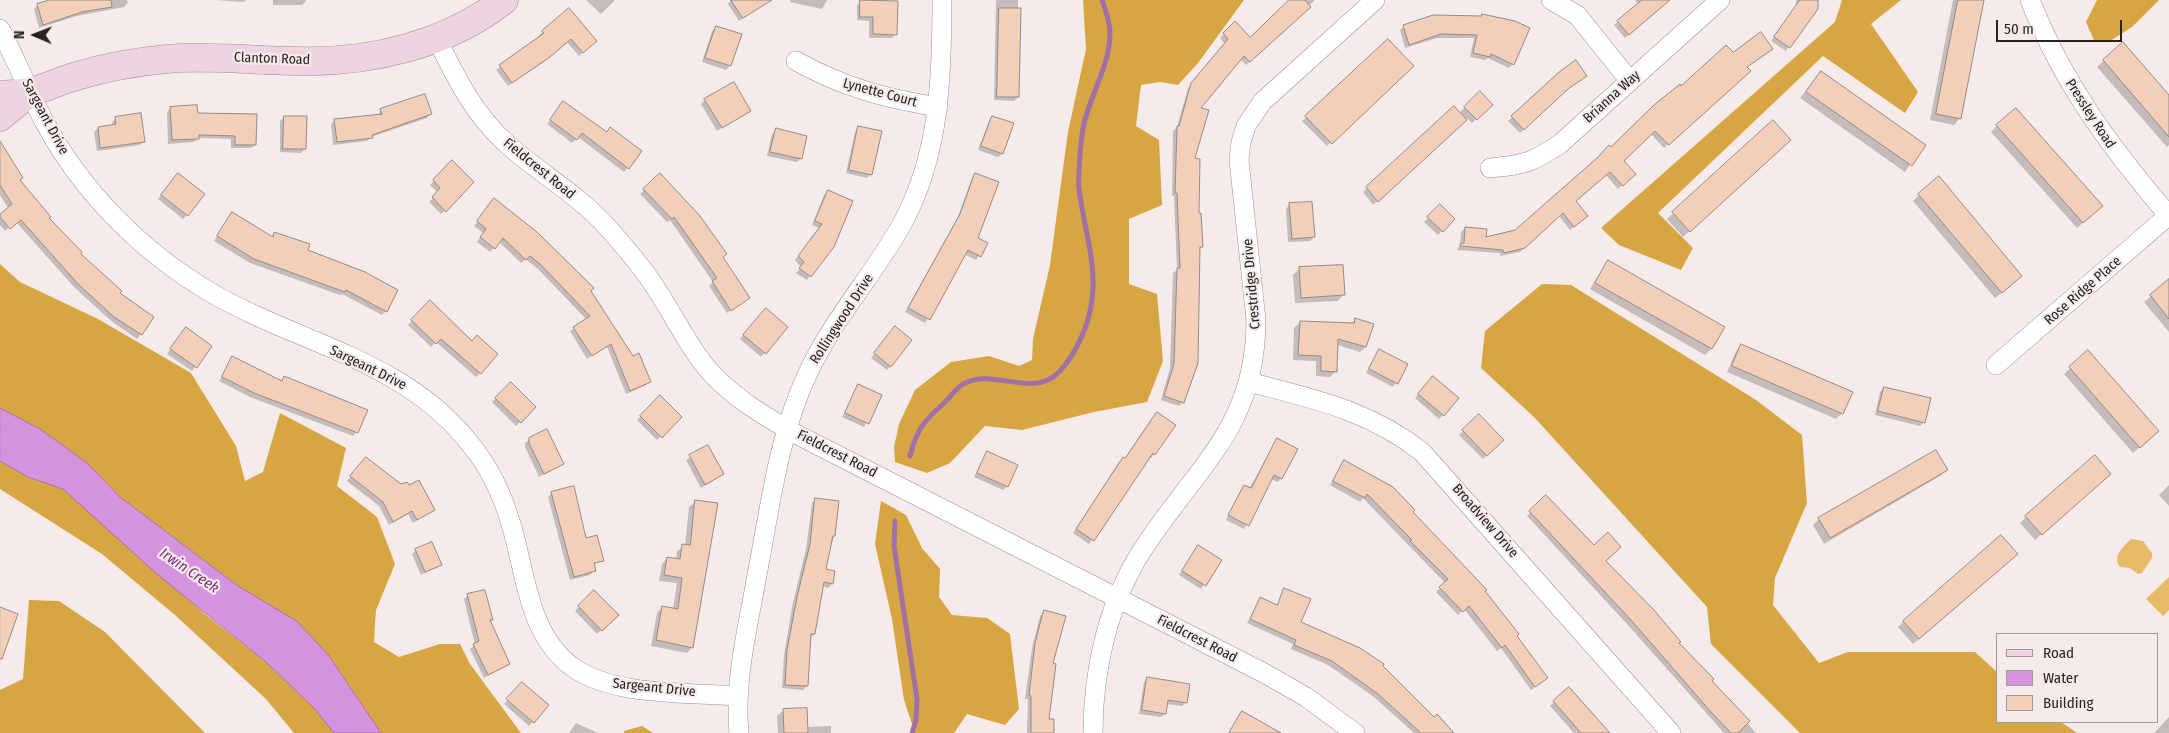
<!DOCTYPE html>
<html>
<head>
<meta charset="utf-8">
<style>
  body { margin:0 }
  #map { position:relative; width:2169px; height:733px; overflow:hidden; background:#f5ebea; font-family:"Fira Sans Condensed",sans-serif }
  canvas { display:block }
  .legend { position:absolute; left:1996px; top:633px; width:162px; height:90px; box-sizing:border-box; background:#f5ebea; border:1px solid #a39b9a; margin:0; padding:6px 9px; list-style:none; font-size:15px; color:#272323 }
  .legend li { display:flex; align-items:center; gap:10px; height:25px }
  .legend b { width:25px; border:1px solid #a39b9a }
  .north { position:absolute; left:10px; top:10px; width:50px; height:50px; -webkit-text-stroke:4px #f5ebea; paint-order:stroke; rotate:271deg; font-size:14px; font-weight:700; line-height:20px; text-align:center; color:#272323 }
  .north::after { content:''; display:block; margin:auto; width:18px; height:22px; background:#272323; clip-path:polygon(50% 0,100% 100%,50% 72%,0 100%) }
  .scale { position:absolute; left:1996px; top:20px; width:126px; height:22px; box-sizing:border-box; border:2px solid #272323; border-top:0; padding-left:6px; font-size:15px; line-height:18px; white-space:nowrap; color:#272323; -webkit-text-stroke:4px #f5ebea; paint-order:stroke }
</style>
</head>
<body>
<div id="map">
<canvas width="2169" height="733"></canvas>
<ul class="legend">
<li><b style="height:6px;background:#efd3e0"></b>Road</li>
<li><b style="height:14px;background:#d592de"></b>Water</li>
<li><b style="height:14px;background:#f3ceb8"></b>Building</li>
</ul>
<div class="north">N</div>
<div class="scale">50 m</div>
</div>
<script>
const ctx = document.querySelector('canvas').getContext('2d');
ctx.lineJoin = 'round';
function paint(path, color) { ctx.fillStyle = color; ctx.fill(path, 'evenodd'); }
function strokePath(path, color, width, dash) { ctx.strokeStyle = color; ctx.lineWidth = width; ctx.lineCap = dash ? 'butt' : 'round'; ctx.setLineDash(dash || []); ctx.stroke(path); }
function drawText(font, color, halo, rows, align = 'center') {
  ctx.font = font + ' "Fira Sans Condensed",sans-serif'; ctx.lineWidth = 4.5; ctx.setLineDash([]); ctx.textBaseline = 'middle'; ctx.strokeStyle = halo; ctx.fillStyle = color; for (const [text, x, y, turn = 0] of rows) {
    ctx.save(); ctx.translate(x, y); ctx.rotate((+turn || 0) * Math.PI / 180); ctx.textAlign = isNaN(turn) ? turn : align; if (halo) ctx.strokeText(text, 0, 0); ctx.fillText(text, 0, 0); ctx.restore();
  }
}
paint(new Path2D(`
  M2131 539 2143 541 2152 553V558L2142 573 2138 574 2130 568 2120 567C2112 556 2123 547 2131 539Z
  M2169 577V610L2163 616 2146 599Z`), '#e6bb68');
paint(new Path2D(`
  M1083 0H1244L1198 63 1178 85 1160 82 1141 85 1136 126 1159 140 1162 205 1129 219V284L1157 294 1163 361 1147 402 1094 412 1022 430 985 426 950 463 927 473 895 462 894 447 899 424 915 390 951 362 989 356 1019 366 1032 360 1033 339 1050 265 1068 132 1086 49Z
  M1842 0H1901L1871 24 1918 92 1905 113 1823 56 1658 213 1693 248 1681 270 1619 245 1601 228 1835 22Z
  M2097 0H2159L2132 27 2110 41 2094 40 2086 22Z
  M0 264 20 282 98 319 191 373 236 446 245 481 263 472 280 413 346 448 337 486 377 517 395 564 376 610 374 642 399 657 440 644H460L470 664 521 733H381L329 656 298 622 238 586 120 497 87 463 40 429 0 408Z
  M1542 284 1571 285 1756 400 1802 435 1807 503 1775 578 1773 605 1819 663 1848 652H1975L1998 673V722H2061L2077 733H1800L1711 644 1707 607 1535 418 1481 368 1485 331Z
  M0 461 28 477 63 489 206 615 266 662 314 708 334 733H294L266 699 175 615 102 554 0 489Z
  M881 501 906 515 922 548 940 569 939 597 952 615 987 618 1010 634 1019 709 1005 725 967 714 954 733H915L904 700 892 619 875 544Z
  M29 600 59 601 105 632 205 733H0V690L23 679Z
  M642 726 653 733H624V731Z`), '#d7a643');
const water = new Path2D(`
  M0 408 40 429 87 463 120 497 238 586 298 622 329 656 381 733H334L314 708 266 662 158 575 63 489 28 477 0 461Z`);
paint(water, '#d592de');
strokePath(water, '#a171a6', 1);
paint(new Path2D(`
  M55 0H127L128 3 124 7 77 16 39 28 34 9 38 5Z
  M215 0H246L244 2Z
  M273 0H306V1L302 5H273Z
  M586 0H615L601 14Z
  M731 0H770L739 21 728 4Z
  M790 0H827L822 9 790 2Z
  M996 0H1018V97L1014 101 994 100Z
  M1291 0H1315L1246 65 1240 59 1199 108 1194 160 1202 247 1199 249 1183 402 1179 406 1161 400 1170 368 1173 273 1177 270 1174 196H1172L1173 131 1177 127 1188 88 1225 44 1220 38 1235 23 1250 39Z
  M1635 0H1663L1661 7 1625 38 1614 25 1639 5Z
  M1796 0H1817L1786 51 1771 41 1796 6Z
  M1953 0H1983L1960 118 1954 125 1930 120Z
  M861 1 896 34 892 38H869V21L857 20V5Z
  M569 10 591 45 579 56 567 42 545 61 508 86 496 70 541 37 539 35 543 32Z
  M1480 18 1513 64 1509 68 1488 58 1485 60 1470 57 1474 38H1437L1405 48 1400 30 1404 26Z
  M716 27 730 66 726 70 702 62 712 31Z
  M1388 41 1412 66 1327 146 1302 121Z
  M2123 44 2169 97V145L2167 147 2097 67Z
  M1746 68 1749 71 1664 148 1651 134 1622 161 1634 174 1618 189 1606 175 1575 201 1582 220 1570 230 1559 216 1520 252 1500 256V253L1457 250 1460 245 1461 232 1465 228 1485 239 1516 231 1681 88Z
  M1821 72 1924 145 1905 172 1800 98Z
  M1559 74 1586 76 1562 93 1520 133 1508 121Z
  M1480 93 1491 105 1472 123 1467 118 1373 205 1363 192 1454 108 1459 113Z
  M705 100 749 110 717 131 701 104Z
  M563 103 606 133 641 152 624 172 578 137 572 143 547 124Z
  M171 108 196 114 255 145 251 148H231V139L198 138 194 142 168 144 167 112Z
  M381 110 430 114 427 118 371 137 367 141 333 145 331 124 335 120 377 116Z
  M284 117 305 149 301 153 280 152V121Z
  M992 117 1012 124 1002 154 998 157 978 150 989 121Z
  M116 118 144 141 140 145 97 151 94 132 98 128 113 126 112 122Z
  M1773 122 1784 146 1683 237 1667 219Z
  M1997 126 2095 212 2077 228 1991 132Z
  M859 128 871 174 867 178 846 173 855 132Z
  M776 130 801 158 797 162 767 156 772 134Z
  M0 154 48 218 79 254 118 294 153 318 137 339 110 320 74 287 16 222 5 231 0 225V215L8 208 0 195Z
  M452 162 472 182 441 214 429 202 438 193 430 185Z
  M976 174V238L986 244 976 260 964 254 925 323 905 312 957 219 972 178Z
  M660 175 722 257 748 298 727 313 709 286 713 282 670 220 667 222 640 194Z
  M174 178 187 215 183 219 158 199Z
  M828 192 852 202 807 280 796 273 801 267 795 260 819 228 812 225 824 195Z
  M1919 195 2015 282 1995 298 1913 201Z
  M491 204 590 291 649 381 646 385 626 394 607 347 587 359 570 331 586 319 538 269 526 259 521 263 499 242 490 252 477 242 483 233 474 226Z
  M1289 205 1314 237 1310 241 1288 242 1286 209Z
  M1440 206 1453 219 1438 235 1424 222Z
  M232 214 270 237 275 233 306 251 386 311 382 315 342 294 340 295 250 263 214 241Z
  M1608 261 1711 349 1705 355 1590 289Z
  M1299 269 1344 294 1338 301 1295 303 1293 275Z
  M2169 281V332L2144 302Z
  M430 302 472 343 480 373 476 377 436 342 431 347 408 325Z
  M762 314 787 328 761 357 740 339Z
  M1355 320 1365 347 1360 352 1337 345 1336 371 1330 377 1316 376V361L1293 360 1294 328 1300 322 1351 324Z
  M891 332V366L887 370 871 358Z
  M182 333 210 346 192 371 167 354Z
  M1742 345 1842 413 1836 419 1727 372 1736 351Z
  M1379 351 1406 365 1393 387 1366 373Z
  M233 358 280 382 285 378 357 432 353 436 250 397 219 381Z
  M2070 368 2152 437 2133 453 2064 374Z
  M1429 381 1443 415 1439 419 1415 398Z
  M511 384 534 407 516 426 492 402Z
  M859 386 880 396 864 427 842 417Z
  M1884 388 1924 422 1920 426 1875 415 1880 392Z
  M660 397 680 417 657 440 637 420Z
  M1479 416 1502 440 1483 459 1459 435Z
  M1153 417 1154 454 1151 458 1149 457 1089 544 1073 533 1119 462 1124 459Z
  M530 439 562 464 539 477 525 447V443Z
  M1277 439 1281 478 1278 482 1271 479 1244 529 1226 520 1241 490 1244 486 1249 489Z
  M707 446 722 474 701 488 686 460Z
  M987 453 1007 486 1003 490 974 477Z
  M362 462 433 510 413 523 408 514 389 525 379 506 347 481Z
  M1344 462 1411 512 1484 591 1515 636 1542 682 1531 690 1501 648 1497 651 1464 609 1458 615 1436 592 1445 583 1363 498 1360 502 1330 485Z
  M1946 470 1940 476 1824 544 1813 525 1819 519Z
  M2103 479 2035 540 2020 523 2026 517Z
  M2169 485V506L2159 495Z
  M552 493 602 560 593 565 594 571 590 575 570 580 548 497Z
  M1546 497 1605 561 1756 733H1724L1627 624 1527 516Z
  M816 499 834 535 825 570 834 572 832 584 828 588 822 586 814 634 810 638 807 686 803 690 782 688 784 655 793 602 806 549 812 503Z
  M695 502 692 647 687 653 651 646 657 613 662 607 673 609 677 583 659 581 662 564 667 558 676 560 677 551 685 546 689 507Z
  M1198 546 1220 560 1201 589 1179 575Z
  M416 550 440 565 421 575 412 554Z
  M2010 560 1913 644 1898 627 1904 621Z
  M1285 590 1300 623 1381 666 1434 719 1452 733H1414L1374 697 1328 665 1291 649 1293 644 1247 623 1260 599 1276 606Z
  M594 592 617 615 597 634 575 611Z
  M468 595 491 619 489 622 509 664 484 678 470 649 475 645 464 599Z
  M1044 612 1052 664 1048 721 1053 733H1027L1028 699H1025L1032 648 1040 616Z
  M1148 678 1186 702 1182 706 1166 704 1165 714 1161 717 1139 714 1144 682Z
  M518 687 547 706 529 726 504 704Z
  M1569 688 1610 733H1574L1550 706Z
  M784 710 807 727 831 726V733H778L777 716Z
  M2169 717V733H2154Z
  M576 723 598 733H569Z`), '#0003');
strokePath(new Path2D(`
  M910 456C917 429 923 422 943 404 951 397 956 387 965 383 995 368 1033 399 1059 372 1076 354 1089 325 1092 300 1097 261 1083 226 1079 188 1078 171 1080 152 1082 135 1086 100 1110 69 1110 33 1110 22 1106 11 1102 0
  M895 521 894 546 917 699 916 720 912 733`), '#a171a6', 5);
const building = new Path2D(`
  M50 0H111L112 7 82 12 43 25 37 4Z
  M731 0H772L743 18Z
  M860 0 898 1 897 35 873 34V17H860Z
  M1289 0H1305L1311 7 1250 62 1244 56 1201 108 1209 110 1195 158 1200 159 1199 213H1201L1203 247H1200L1198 363 1184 403 1164 396 1174 364 1177 268H1180L1177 193H1175L1177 126H1179L1191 83 1228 39 1223 33 1235 21 1250 37Z
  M1642 0H1670L1629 35 1617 21Z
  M1800 0H1818V9L1790 48 1774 37Z
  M1958 0H1984L1961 119 1936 114Z
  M569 8 597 41 583 53 571 39 550 57 512 83 499 65 544 33 542 31Z
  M999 8H1021L1019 97H997Z
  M1482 14 1515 21 1530 28 1514 65 1491 54 1490 57 1473 53 1477 35 1441 34 1409 45 1403 25 1433 15 1481 16Z
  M716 26 742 34 731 66 705 58Z
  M1761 32 1773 49 1747 67 1751 71 1669 145 1655 131 1624 161 1636 174 1623 186 1610 172 1576 201 1588 216 1574 227 1563 213 1525 248 1504 253 1503 250 1460 246V244L1464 243 1465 227 1487 229 1486 237 1515 230 1597 158 1609 145 1611 147 1654 105 1680 84 1681 86 1726 45 1733 52Z
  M1388 39 1414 66 1332 144 1305 116Z
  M2123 42 2169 95V137L2103 60Z
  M1576 60 1587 76 1568 89 1524 130 1511 116 1558 73Z
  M1821 71 1926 145 1912 166 1806 92Z
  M734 82 751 111 722 128 704 99Z
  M1480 91 1493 105 1477 120 1464 107Z
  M425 94 432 114 372 135 373 138 337 142 334 119 382 114 380 109Z
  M563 101 607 132 610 127 642 151 629 169 582 133 577 140 550 120Z
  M197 105 198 113 257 114 256 145H235V136L199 135V139L172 140 170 107Z
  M1454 106 1467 120 1378 202 1366 187Z
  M2016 108 2103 206 2083 223 1996 125Z
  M141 113 145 142 100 148 98 127 116 124 115 117Z
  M284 116H307L306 149H283Z
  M992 116 1014 123 1003 154 981 146Z
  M1773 120 1791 140 1690 232 1672 212Z
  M858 126 882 131 872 175 849 170Z
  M776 128 807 136 802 159 770 152Z
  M0 141 23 178 20 180 51 217 49 218 82 252 81 254 122 291 120 293 154 317 142 335 114 317 78 284 21 220 10 229 0 217V214L12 204 0 185Z
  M452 160 474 182 446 212 432 197 440 188 433 180Z
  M178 173 205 194 188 216 161 195Z
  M660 173 700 216 727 254 723 257 750 298 731 311 712 281 717 278 674 217 672 219 643 189Z
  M975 173 999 182 978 238 988 243 981 257 968 250 930 320 908 308 960 214Z
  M1939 176 2022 276 2002 293 1918 194Z
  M828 190 853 201 834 247 811 277 799 268 804 262 798 256 822 224 815 221Z
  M494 198 537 232 594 288 591 291 633 356 639 353 651 382 630 391 611 344 592 356 573 327 590 316 541 265 530 256 526 260 503 238 495 249 480 237 486 229 477 221Z
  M1312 202 1315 237 1292 239 1289 203Z
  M1440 204 1455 219 1443 232 1427 217Z
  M232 212 273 237 274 232 310 244 308 250 365 272 398 290 387 312 346 290 345 292 254 259 217 236Z
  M1608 260 1725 327 1712 349 1595 283Z
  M1343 265 1345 295 1301 298 1299 267Z
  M2169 279V319L2150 295Z
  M430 300 472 341 477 335 498 354 481 374 441 339 436 344 411 320Z
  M766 308 788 327 766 354 743 335Z
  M1355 318 1374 324 1366 347 1338 339 1337 372 1321 371V356L1298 355 1300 321 1354 323Z
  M895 326 912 340 891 367 874 353Z
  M186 327 212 346 197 368 170 349Z
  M1741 344 1853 392 1843 414 1732 366Z
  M1379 349 1408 364 1398 384 1369 369Z
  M2088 350 2159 431 2140 448 2069 367Z
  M232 356 282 381 284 376 368 410 358 433 254 393 222 377Z
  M1433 376 1459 398 1444 416 1418 394Z
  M511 382 536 407 521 423 495 398Z
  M858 384 882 395 869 424 845 413Z
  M1884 387 1931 398 1925 423 1878 411Z
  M660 395 682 417 662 438 640 416Z
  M1157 412 1176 425 1155 455 1153 453 1094 541 1076 529 1123 457 1125 458Z
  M1479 414 1504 440 1487 456 1462 430Z
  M547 429 564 464 544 474 529 443V438Z
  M1277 438 1298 449 1282 479 1274 475 1249 526 1228 515 1244 485 1251 488Z
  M708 445 724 474 705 485 689 455Z
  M1936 450 1948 470 1830 538 1818 518Z
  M987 451 1018 465 1008 487 977 473Z
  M2095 455 2111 474 2042 535 2025 516Z
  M366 457 401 484 407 482 409 485 419 480 435 510 417 520 412 511 393 522 383 502 350 476Z
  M1344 460 1393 487 1415 510 1413 512 1487 590 1485 591 1519 634 1517 636 1548 678 1535 687 1505 645 1502 648 1469 606 1463 612 1439 587 1448 579 1410 541 1412 540 1367 494 1365 498 1333 481Z
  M574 486 586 538 597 535 604 561 594 563 596 571 574 577 551 492Z
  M1546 495 1594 545 1608 532 1621 547 1606 561 1653 609 1681 642 1679 643 1714 679 1712 681 1750 721 1738 733H1731L1711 712 1631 620 1529 511Z
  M815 498 839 501 835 536H833L826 569 835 571 833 584 824 582 815 634H811L808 686 785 685 787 650 797 597 810 544Z
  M695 500 718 503 693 648 656 640 662 606 678 609 682 578 664 575 667 557 680 559 682 544 690 545Z
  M2001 535 2018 554 1919 639 1903 621Z
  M432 542 442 565 425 572 415 549Z
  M1198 545 1222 560 1206 586 1182 571Z
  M1284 588 1311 599 1301 622 1360 648 1384 664 1383 666 1434 717 1437 714 1454 733H1421L1378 694 1332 661 1294 645 1296 640 1250 619 1260 597 1277 605Z
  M485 590 493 620H490L510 664 488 675 473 644 479 641 467 594Z
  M594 590 619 615 602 631 578 606Z
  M0 607 18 614 2 659H0Z
  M1044 610 1066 616 1053 663 1056 664 1049 719H1054V733H1031V696L1029 695 1035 643Z
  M1147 677 1190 684 1187 703 1168 700 1166 714 1142 710Z
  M522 682 549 705 534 723 506 699Z
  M1569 687 1610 733H1581L1553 701Z
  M807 708 808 733H784L783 709Z
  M1242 711 1281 733H1229Z`);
paint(building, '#f3ceb8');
strokePath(building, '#948c87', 1);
const minor = new Path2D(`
  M1551 0 1577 15 1630 81
  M2030 0C2063 84 2111 148 2169 216
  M0 29C16 59 28 91 44 121 81 191 142 252 210 292 299 344 406 360 471 445 489 467 502 494 510 521 526 570 526 631 571 666 613 697 687 692 738 696
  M436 37C455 76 474 115 507 144 539 173 579 195 608 228 626 248 643 268 657 290 676 319 690 350 713 375 737 400 766 417 796 434L1264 673 1306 697 1355 733
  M796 61C845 88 884 98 938 107
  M1490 168C1524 165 1531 163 1560 144L1720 0
  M1996 365 2169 215
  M1249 382C1313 399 1369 410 1422 452L1671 733
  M739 733C734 680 748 627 757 575 770 508 778 437 807 375 832 320 873 276 902 224 940 155 942 76 942 0
  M1093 733C1093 669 1108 603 1143 549 1196 467 1256 428 1256 320L1239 160 1241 142 1246 126 1262 102 1375 0`);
const secondary = new Path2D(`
  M0 95C10 94 20 94 30 92 46 88 61 80 77 76 106 67 135 62 166 59 210 55 254 61 298 61 369 63 447 45 504 0
  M0 117 30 92`);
strokePath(minor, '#9b9190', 20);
strokePath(secondary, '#9b9190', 29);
strokePath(minor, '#fff', 19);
strokePath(secondary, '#efd3e0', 28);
drawText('14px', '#272323', '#f5ebea', [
  ["Clanton Road",272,59,2],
  ["Lynette Court",880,93,15],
  ["Brianna Way",1612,97,-42],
  ["Pressley Road",2090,114,57],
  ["Sargeant Drive",45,117,62],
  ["Fieldcrest Road",539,169,39],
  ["Crestridge Drive",1252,284,-95],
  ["Rose Ridge Place",2083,291,-41],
  ["Rollingwood Drive",842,319,-57],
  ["Sargeant Drive",368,368,26],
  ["Fieldcrest Road",837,454,27],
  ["Broadview Drive",1485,521,49],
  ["Fieldcrest Road",1197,639,27],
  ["Sargeant Drive",654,688,6]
]);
drawText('italic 15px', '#792a84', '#f5ebea', [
  ["Irwin Creek",189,571,34]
]);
</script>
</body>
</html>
